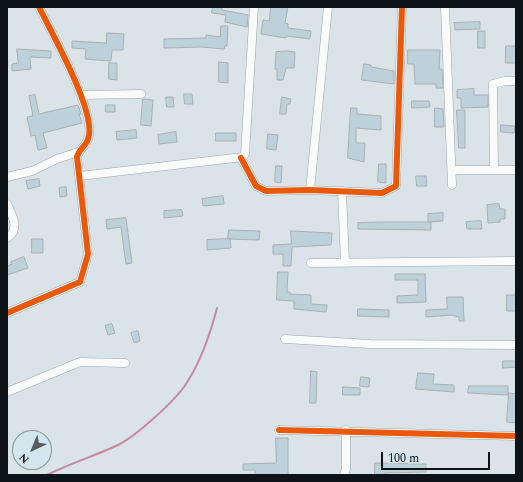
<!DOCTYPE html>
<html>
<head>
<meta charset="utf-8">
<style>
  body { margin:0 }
  #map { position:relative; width:523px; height:482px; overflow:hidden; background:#dae3e7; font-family:Spectral,serif }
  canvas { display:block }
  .frame { position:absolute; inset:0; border:8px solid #0d1316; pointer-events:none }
  .north { position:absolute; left:12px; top:430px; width:40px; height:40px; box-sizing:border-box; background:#d4e6ed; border:1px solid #849297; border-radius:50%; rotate:224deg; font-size:11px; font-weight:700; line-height:16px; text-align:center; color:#0d1316 }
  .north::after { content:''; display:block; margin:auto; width:14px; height:18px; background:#555c5f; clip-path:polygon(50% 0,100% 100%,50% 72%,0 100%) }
  .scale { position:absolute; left:381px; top:452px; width:109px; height:18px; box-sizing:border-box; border:2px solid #0d1316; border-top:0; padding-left:5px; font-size:12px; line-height:14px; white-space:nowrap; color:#0d1316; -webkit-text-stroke:3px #d4e6ed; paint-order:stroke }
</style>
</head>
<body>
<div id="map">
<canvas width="523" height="482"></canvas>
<div class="frame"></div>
<div class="north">N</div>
<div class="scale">100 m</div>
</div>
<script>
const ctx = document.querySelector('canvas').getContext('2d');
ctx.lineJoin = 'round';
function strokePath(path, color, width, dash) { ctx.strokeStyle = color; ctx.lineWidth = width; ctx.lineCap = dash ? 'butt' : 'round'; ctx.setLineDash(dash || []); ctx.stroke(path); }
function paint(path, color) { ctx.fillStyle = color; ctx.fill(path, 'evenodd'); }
strokePath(new Path2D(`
  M47 475C70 463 95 456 118 445 136 436 175 401 186 384 201 361 210 335 217 308`), '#c689a0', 2);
const building = new Path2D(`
  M213 7H222V10L248 15 247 27 225 22 226 15 212 13Z
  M271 7H288L285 23 288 24V28L311 31 310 39 287 36 286 38 261 34 263 20 269 21Z
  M480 22V29L455 30 454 23Z
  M221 26H228L227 46H225L224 49 202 47 164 48V39L206 38V35L220 37Z
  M478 31H485V48H478Z
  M107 33 124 34 123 50H112L111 61 85 59 86 49 72 48V41L106 43Z
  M506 46H516V63H506Z
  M17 49 51 51V58L30 57 31 69 12 71V64L18 63Z
  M408 50H440L439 69H442L443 88H436V84H415L414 64H408Z
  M287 51 295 52 294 68H286L283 80H277V69H275L276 52Z
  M219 62 228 63V83L219 82Z
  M109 63H117V80L109 79Z
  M364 64 371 65V67L394 71V84L362 80Z
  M474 89V95H488V107L461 108V98H457V90Z
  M184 94H192L193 104H185Z
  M35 95 39 114 78 105 81 114H79L82 123 43 133 47 148 38 150 35 135 31 136 27 117 33 116 29 96Z
  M166 97H173L174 107H167Z
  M282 97 291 99 290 104H287L286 114H280Z
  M143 99 153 100 151 126 141 125Z
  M412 101H429L430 107 412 108Z
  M106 105H115V112H106Z
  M351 108H357V114L381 116V130L356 128V143H365L364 162 348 158Z
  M435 108 443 109 444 127H435Z
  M457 110H465V148H459Z
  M501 125 515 126 514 133 501 132Z
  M136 130 137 138 117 140 116 132Z
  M176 132 177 142 159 144 158 135Z
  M216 133H236V141H216Z
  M268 134 278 135 276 150 267 149Z
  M379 164H386V183L378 182Z
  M276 166H282L281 183 275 182Z
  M416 176H426L427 186H417Z
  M39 179 40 186 28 189 26 181Z
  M66 187 67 196 60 197 59 188Z
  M223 196 224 204 203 206 202 199Z
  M499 204 500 209H505V219H500V222L488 223 487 205Z
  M182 210 183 216 164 218V211Z
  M443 213V221L428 222V214Z
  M126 218 132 263 126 264 121 227 107 229 106 220Z
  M481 221 482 229H467L466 222Z
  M378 222H431V230L358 229V223Z
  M229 230 260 231 259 240 228 239Z
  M291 231 332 233 331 245 292 247 291 266H283V254H273V245L291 244Z
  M32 239H43V253H32Z
  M230 239 231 248 207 250V240Z
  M24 257 28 268 7 275V266L12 264 11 262Z
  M278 272H288L287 292H290V294L311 295V304L327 305 326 312 294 309V301L277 300Z
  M397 274H425L426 302 397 303V296L418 295V280H395V275Z
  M507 295H516V311H507Z
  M447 297H463L464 321H459V317L451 315 426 317V310L447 309Z
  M358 309 389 310V317L358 316Z
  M112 324 115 333 108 335 105 326Z
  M138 331 140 341 134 343 131 333Z
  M503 361H516V367L503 368Z
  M311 371 317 372 316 403H310Z
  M418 373 434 374 433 384 454 385V392L416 389Z
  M361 377 370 378 369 387 360 386Z
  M469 386H508V395L468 393Z
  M343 387 360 388V395H343Z
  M509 393 516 394V423L507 422Z
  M276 438H288V475H255V470H243V464L276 463Z
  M375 463 426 464V472L385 473V475H375Z`);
paint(building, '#bdd1da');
strokePath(building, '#a8afb3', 1);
const minor = new Path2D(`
  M445 7 452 185
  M82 95 141 94
  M241 158 256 186 266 191 310 190 382 193 396 186 402 7
  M452 170H516
  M494 170 493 84 505 81H516
  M80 176 243 157 245 154 254 7
  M7 177 32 171 57 159 78 152
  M310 190 328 7
  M342 191 345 263
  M7 204C12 215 21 230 7 238
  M311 263 516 261
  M7 313 80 282 88 254 77 157C79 149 86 146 88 139 98 114 51 32 39 7
  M285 339 370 344 516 345
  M7 392 80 362 125 363
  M279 430 516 436
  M344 475 346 469V430`);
strokePath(minor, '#9ca3a7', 9);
strokePath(minor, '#f9fbfb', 8);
strokePath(new Path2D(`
  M241 158 256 186 266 191 310 190 382 193 396 186 402 7
  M7 313 80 282 88 254 77 157C79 149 86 146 88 139 98 114 51 32 39 7
  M279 430 516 436`), '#e8590c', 6);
</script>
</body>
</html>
